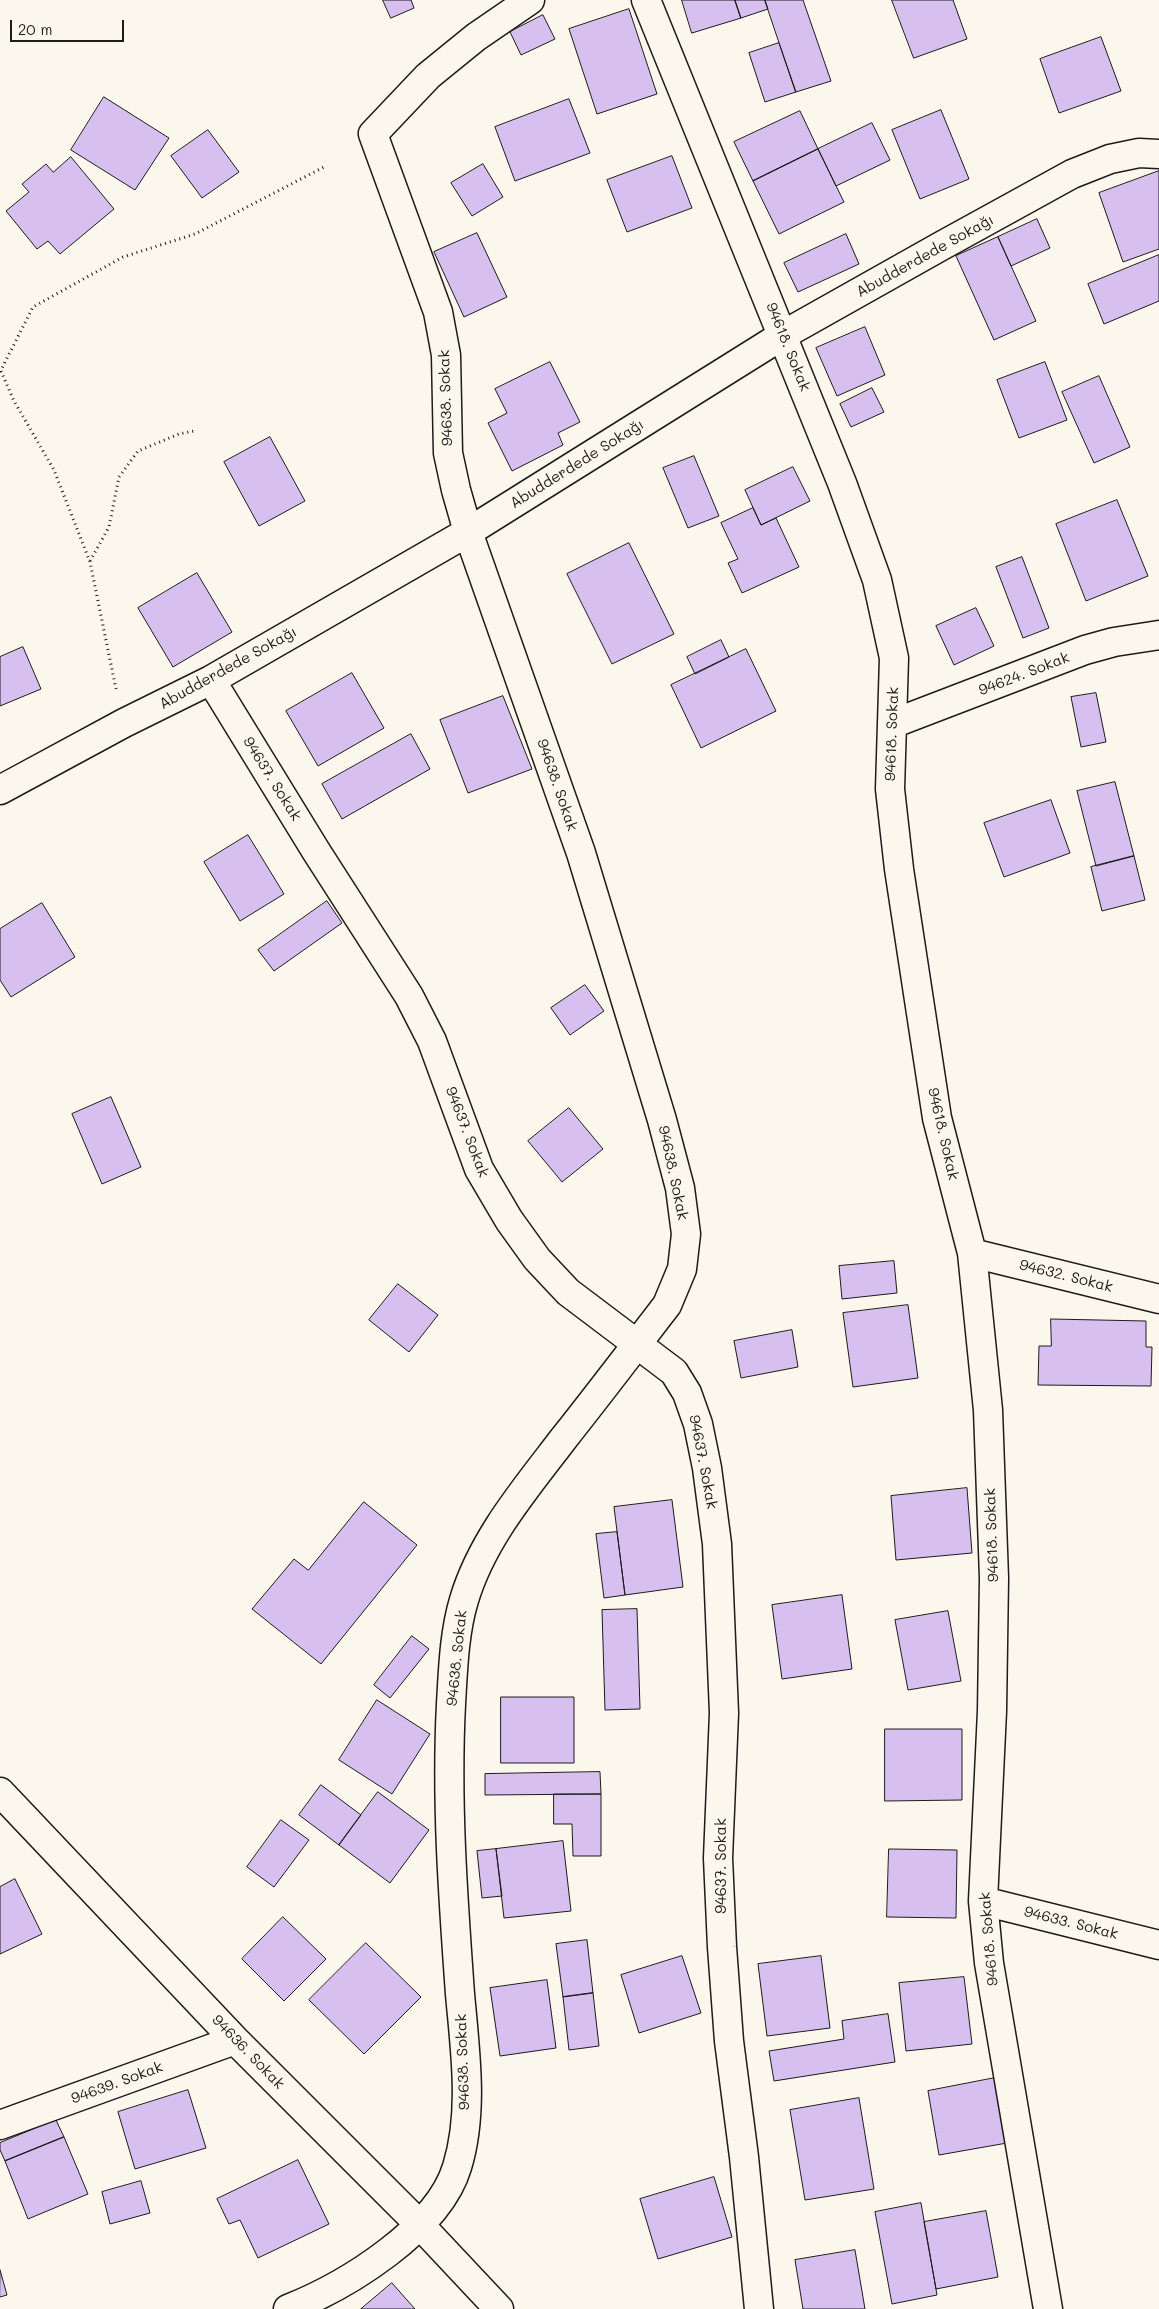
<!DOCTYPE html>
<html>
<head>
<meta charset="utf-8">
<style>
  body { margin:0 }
  #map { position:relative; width:1159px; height:2309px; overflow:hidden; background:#fbf7ec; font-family:Mali,sans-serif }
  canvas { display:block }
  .scale { position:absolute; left:10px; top:20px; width:114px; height:22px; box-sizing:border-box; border:2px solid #1c1c1c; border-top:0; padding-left:6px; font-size:15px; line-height:18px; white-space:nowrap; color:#1c1c1c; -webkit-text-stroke:4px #fbf7ec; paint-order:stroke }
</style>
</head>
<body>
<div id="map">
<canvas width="1159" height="2309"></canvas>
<div class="scale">20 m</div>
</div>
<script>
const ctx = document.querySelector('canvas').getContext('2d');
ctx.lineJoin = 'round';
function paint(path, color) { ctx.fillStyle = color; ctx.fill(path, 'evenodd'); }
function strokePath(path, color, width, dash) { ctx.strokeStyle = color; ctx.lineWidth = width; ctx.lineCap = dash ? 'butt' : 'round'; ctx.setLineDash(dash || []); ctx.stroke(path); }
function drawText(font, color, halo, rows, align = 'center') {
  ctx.font = font + ' Mali,sans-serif'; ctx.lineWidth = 4.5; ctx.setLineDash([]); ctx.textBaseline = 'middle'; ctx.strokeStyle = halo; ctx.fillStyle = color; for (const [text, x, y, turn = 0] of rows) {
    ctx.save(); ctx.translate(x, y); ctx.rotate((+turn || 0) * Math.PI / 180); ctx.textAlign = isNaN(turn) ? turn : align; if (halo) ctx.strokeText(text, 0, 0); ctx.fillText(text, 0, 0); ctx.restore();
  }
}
const building = new Path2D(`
  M383 0H411L414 8 391 18Z
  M682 0H735L741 18 692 33Z
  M735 0H765L768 9 741 18Z
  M765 0H803L831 81 796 92Z
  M892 0H953L967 39 914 58Z
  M629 9 657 94 597 114 569 29Z
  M543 15 555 39 521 55 510 32Z
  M1101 37 1121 91 1059 113 1040 59Z
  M779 43 796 92 765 102 749 53Z
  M104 97 169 138 135 190 71 150Z
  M569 99 590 153 515 181 495 127Z
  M941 110 969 179 920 199 892 130Z
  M800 111 818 149 753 181 734 142Z
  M872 123 890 160 836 186 818 149Z
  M208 130 239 172 202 198 171 156Z
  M818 149 844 202 779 234 753 181Z
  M672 156 692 208 627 232 607 180Z
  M71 157 114 209 60 254 48 241 37 249 6 211 29 192 22 184 46 164 53 172Z
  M483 164 503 197 472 216 451 183Z
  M1159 171V249L1123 262 1099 193Z
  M1037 219 1050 248 1011 266 998 237Z
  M477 233 507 297 464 317 434 252Z
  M846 234 859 264 798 292 784 263Z
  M998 237 1036 321 994 340 956 256Z
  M1159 255V301L1104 324 1088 284Z
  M865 327 885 375 837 396 816 348Z
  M550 362 580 422 558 433 563 445 512 471 488 423 507 413 495 389Z
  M1045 362 1067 420 1019 438 997 380Z
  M1099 376 1130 447 1094 463 1062 392Z
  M872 388 884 412 851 427 840 404Z
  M270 437 305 501 259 526 224 462Z
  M694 456 719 516 688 528 663 468Z
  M793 467 810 501 761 525 745 490Z
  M1117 500 1148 576 1086 601 1056 524Z
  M753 508 761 525 776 518 799 567 742 593 728 563 738 559 721 523Z
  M629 543 674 634 612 664 567 574Z
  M1022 557 1049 628 1023 638 996 567Z
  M197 573 232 632 173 667 138 608Z
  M976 608 994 646 954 665 936 626Z
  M721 640 729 657 695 674 687 657Z
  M23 647 41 689 0 706V657Z
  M746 649 776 711 701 748 671 685Z
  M352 673 384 728 318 766 286 711Z
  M1096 693 1106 742 1081 747 1071 697Z
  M503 696 532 769 468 793 440 720Z
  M411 734 430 769 342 819 322 784Z
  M1115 782 1134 856 1096 866 1077 791Z
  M1051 800 1070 853 1004 877 984 823Z
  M248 835 284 894 240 921 204 862Z
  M1134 856 1145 900 1102 911 1091 867Z
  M327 901 342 923 274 971 258 950Z
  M42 903 75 957 11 997 0 980V929Z
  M585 985 604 1011 570 1035 551 1008Z
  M111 1097 141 1167 102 1184 72 1114Z
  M569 1108 603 1149 562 1182 528 1141Z
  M894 1261 897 1293 842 1299 839 1266Z
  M398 1284 438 1315 409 1352 369 1320Z
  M908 1305 918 1378 853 1387 843 1313Z
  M1051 1319 1146 1321V1347H1152L1151 1386 1038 1385 1039 1346H1051Z
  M792 1330 798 1367 741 1378 734 1341Z
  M967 1488 972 1553 896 1560 891 1496Z
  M672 1500 683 1587 625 1595 614 1507Z
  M364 1502 417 1545 321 1664 252 1609 294 1559 308 1570Z
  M617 1532 625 1595 604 1598 596 1534Z
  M842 1595 852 1669 782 1679 772 1605Z
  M637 1609 640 1709 605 1710 602 1610Z
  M948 1611 961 1681 908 1690 895 1620Z
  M412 1636 429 1649 390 1698 374 1685Z
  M501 1697H574V1763H501Z
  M377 1700 430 1734 392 1794 339 1760Z
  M885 1729H962V1800L885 1801Z
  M600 1772 601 1794 485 1795V1774Z
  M321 1785 361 1815 339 1845 299 1815Z
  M378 1792 429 1830 390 1883 339 1845Z
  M554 1794H601V1856H573L572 1824H554Z
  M281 1820 309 1840 274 1887 247 1867Z
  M563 1841 571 1911 504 1918 496 1849Z
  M496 1849 502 1896 482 1898 477 1851Z
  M889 1849 957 1850 956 1918 887 1917Z
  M15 1879 42 1934 0 1954V1887Z
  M283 1917 326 1959 284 2001 242 1959Z
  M587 1940 593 1993 563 1997 556 1944Z
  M366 1943 421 1997 364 2054 309 2000Z
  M682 1956 701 2013 639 2033 621 1975Z
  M821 1956 830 2028 767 2036 758 1964Z
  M964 1977 972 2044 906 2051 899 1983Z
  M547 1980 556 2048 500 2056 490 1988Z
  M593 1993 599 2046 569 2050 563 1997Z
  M888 2014 895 2062 774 2081 769 2051 844 2039 842 2021Z
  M995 2078 1007 2143 939 2155 928 2091Z
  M188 2090 206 2148 135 2169 118 2112Z
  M859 2098 874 2189 805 2200 790 2110Z
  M56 2120 64 2137 5 2161 0 2150V2143Z
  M64 2137 88 2194 28 2219 5 2161Z
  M298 2160 329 2224 258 2258 240 2220 229 2224 217 2199Z
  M714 2177 732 2237 658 2259 640 2199Z
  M141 2181 150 2213 110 2224 102 2192Z
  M921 2203 937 2295 892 2304 875 2212Z
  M986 2211 998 2277 936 2289 924 2222Z
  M855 2250 865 2309H803L795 2260Z
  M0 2270 7 2295 0 2297Z
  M392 2283 415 2309H361Z`);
paint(building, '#d7c0f0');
strokePath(building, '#1c1c1c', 1);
const minor = new Path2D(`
  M646 0 842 483 877 580 894 658 890 789 899 869 937 1118 972 1253 988 1410 994 1578 992 1711 983 1901 989 1963 1048 2309
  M211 680 316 851 409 996 432 1041 479 1169 509 1220 537 1259 568 1292 674 1372 687 1393 698 1424 707 1468 717 1544 724 1713 718 1858 722 1947 729 2041 744 2157 759 2309
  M892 724 1085 650 1114 642 1159 635
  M0 790 124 723 211 680 468 532 783 335 943 245 1072 174 1110 159 1139 153 1159 154
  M972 1253 1159 1299
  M0 1792 235 2040 421 2226 499 2309
  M983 1901 1159 1945
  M0 2125 235 2040
  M288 2309C346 2286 438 2230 457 2167 474 2112 465 2050 460 1994 453 1897 446 1801 451 1704 453 1670 454 1633 464 1600 482 1539 526 1488 564 1438 599 1394 633 1349 667 1305L682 1269 686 1234 680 1188 662 1120 581 853 468 532 456 490 448 453 446 355 438 312 373 134 428 76 476 37 530 0`);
strokePath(minor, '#1c1c1c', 31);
strokePath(new Path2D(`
  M1 371 14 401 54 470 90 562 116 689
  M0 372 33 307 123 257 195 234 324 167
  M90 561 109 527 119 477 138 451 179 434 194 431`), '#1c1c1c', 3, [1, 4]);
strokePath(minor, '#fbf7ec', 28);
drawText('15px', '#1c1c1c', '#fbf7ec', [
  ["Abudderdede Sokağı",925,256,-29],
  ["94618. Sokak",788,347,68],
  ["94638. Sokak",446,398,-92],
  ["Abudderdede Sokağı",577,464,-32],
  ["Abudderdede Sokağı",228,668,-29],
  ["94624. Sokak",1024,674,-21],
  ["94618. Sokak",892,734,-88],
  ["94637. Sokak",272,779,58],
  ["94638. Sokak",557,785,71],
  ["94637. Sokak",467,1132,69],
  ["94618. Sokak",943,1134,77],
  ["94638. Sokak",673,1173,78],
  ["94632. Sokak",1066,1276,14],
  ["94637. Sokak",703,1462,79],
  ["94618. Sokak",992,1535,-92],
  ["94638. Sokak",457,1658,-84],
  ["94637. Sokak",721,1866,-90],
  ["94633. Sokak",1071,1923,14],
  ["94618. Sokak",989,1939,-95],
  ["94636. Sokak",248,2052,46],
  ["94638. Sokak",463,2062,-92],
  ["94639. Sokak",117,2083,-20]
]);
</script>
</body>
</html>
